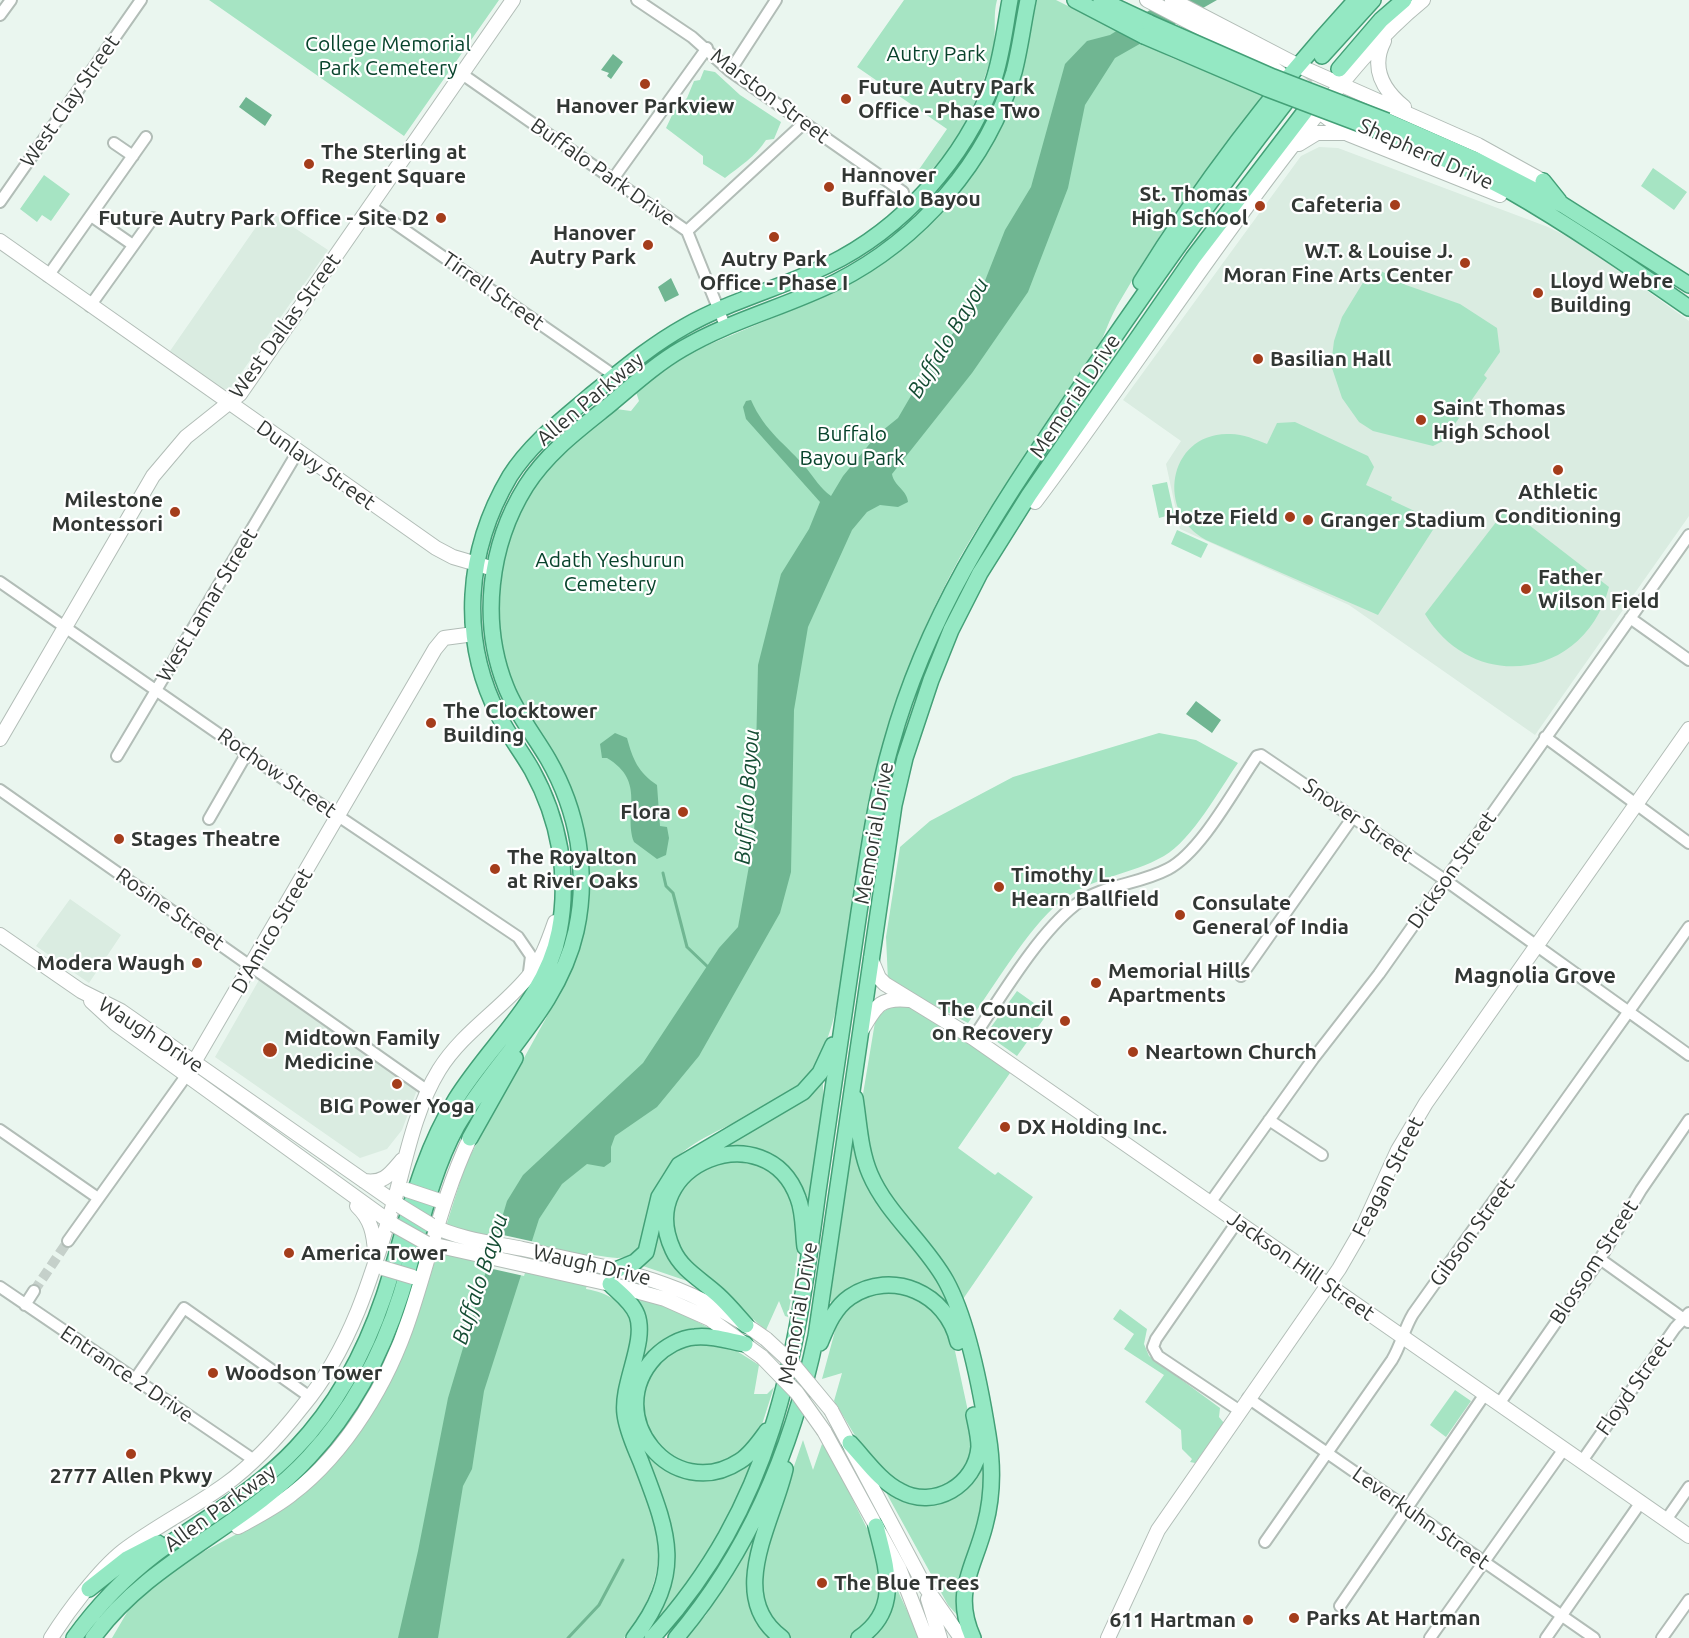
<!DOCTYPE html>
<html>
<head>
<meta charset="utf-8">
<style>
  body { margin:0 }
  canvas { display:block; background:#eaf6ef }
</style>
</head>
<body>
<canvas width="1689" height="1638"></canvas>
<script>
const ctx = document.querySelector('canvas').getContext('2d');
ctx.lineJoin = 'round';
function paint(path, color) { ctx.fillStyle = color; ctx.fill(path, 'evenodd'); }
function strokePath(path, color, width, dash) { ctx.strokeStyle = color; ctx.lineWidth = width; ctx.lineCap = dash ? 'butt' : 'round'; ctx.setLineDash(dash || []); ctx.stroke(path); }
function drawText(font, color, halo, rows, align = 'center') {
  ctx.font = font + ' Ubuntu,sans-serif'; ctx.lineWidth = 4.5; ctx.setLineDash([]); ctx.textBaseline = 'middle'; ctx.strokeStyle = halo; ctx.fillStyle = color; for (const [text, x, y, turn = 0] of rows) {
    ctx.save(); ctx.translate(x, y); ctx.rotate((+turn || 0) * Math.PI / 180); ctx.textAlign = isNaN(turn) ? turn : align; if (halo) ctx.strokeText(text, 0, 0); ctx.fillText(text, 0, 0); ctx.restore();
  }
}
paint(new Path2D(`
  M1319 147 1338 148 1548 227 1582 244 1689 321V516L1535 735 1349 605 1180 529 1166 464 1181 441 1123 400 1301 156Z
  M272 213 328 250 232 386 229 389H222L170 351 265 214Z
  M70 899 121 935 89 983 36 946Z
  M259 980 418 1087 402 1130 387 1149 360 1158 215 1057Z`), '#daece1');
paint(new Path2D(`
  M209 0H499L404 136Z
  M904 0H997C993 15 996 27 994 42 990 77 948 176 911 181L947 129 857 67Z
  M1037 0H1056L1172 58 1268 96C1244 126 1218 155 1195 186 1166 224 1141 265 1117 306 1106 326 1100 348 1089 368 1061 417 1019 466 987 513 948 572 918 637 896 703 872 775 862 849 850 923 843 970 839 1018 818 1062 790 1117 700 1121 665 1171 649 1193 646 1222 640 1248 626 1263 611 1257 593 1255L586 1289C608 1293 626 1302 633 1326 638 1345 623 1366 622 1385 621 1400 630 1419 634 1434 654 1516 682 1563 624 1638H112L129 1609 161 1579 201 1553 280 1511 316 1482 385 1391 416 1321 466 1163 561 991C587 934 598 871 578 810 574 797 565 785 559 773 543 744 526 715 512 684 483 616 501 526 548 470 568 447 593 429 616 409L631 411 639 401 636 392 689 353 820 298 917 235 939 214 978 164 1023 61Z
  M704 70 715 72 740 95 781 122 774 139 766 140C756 156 739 167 725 178L703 164V156L666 128 674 111 687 98 694 81 700 80Z
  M1653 168 1687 192 1674 210 1641 186Z
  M44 175 70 194 51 221 42 215 37 222 20 209Z
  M1381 271 1406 285 1460 304 1497 328 1500 352 1484 375 1487 378 1443 441 1433 446 1373 431 1359 422 1342 398 1331 365 1334 341 1342 317 1367 276Z
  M1295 422 1368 456 1374 467 1366 485 1392 497 1391 500 1438 522 1378 615 1206 540C1156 513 1167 435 1227 434 1242 433 1254 439 1267 444L1277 423Z
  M1167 482 1174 514 1159 518 1152 485Z
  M1507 508 1609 587C1585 679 1474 695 1425 614Z
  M1177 530 1208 544 1201 558 1171 544Z
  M1159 733 1196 740 1238 763C1219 790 1193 839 1164 856 1131 875 1091 877 1060 902 1028 928 993 988 968 1023L888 981 886 937 900 847 930 821 1013 777Z
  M1017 991 1048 1013 1017 1056 986 1034Z
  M897 1004C932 1012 980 1051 1010 1073L958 1148 995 1175 998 1172 1033 1197 961 1302 877 1182 863 1120V1094L876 1016Z
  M823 1078V1113L808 1210 793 1179 719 1150 664 1204 693 1283 640 1265 673 1178Z
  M854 1123 857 1145 931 1264 953 1306 984 1434 988 1486 958 1616 948 1605 883 1487 951 1496 982 1434 958 1329 906 1280 832 1305 830 1301Z
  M738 1157C749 1161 765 1164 773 1171 813 1205 795 1272 788 1317L785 1316 779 1301 766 1330 686 1263 671 1224 675 1199 699 1168Z
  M890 1287 931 1303 952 1337 974 1439C975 1451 964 1477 952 1483 946 1486 938 1492 931 1492 883 1494 857 1437 834 1401L842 1373 822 1379 839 1316 852 1301Z
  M637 1298 677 1311 713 1330C708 1333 699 1332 692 1332 677 1334 663 1343 652 1353 607 1399 641 1474 703 1477 722 1478 735 1465 750 1462 745 1496 675 1618 646 1633L669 1582 673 1551 668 1521 633 1431 629 1409 644 1327Z
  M1120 1309 1147 1329 1144 1344 1149 1356 1220 1408 1219 1417 1224 1423 1195 1463 1190 1462 1192 1459 1182 1449 1181 1430 1145 1402 1164 1375 1124 1349 1134 1334 1113 1319Z
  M687 1343H724L759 1365 754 1394H767L774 1387 758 1437 724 1465 686 1466 658 1450 639 1412 651 1367Z
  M1455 1390 1471 1401 1446 1437 1430 1425Z
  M803 1440 813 1470 822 1444 827 1447 880 1555V1608L853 1638H791L781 1631 762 1606 760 1565Z
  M758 1531 752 1565 776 1638H686L706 1615Z
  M896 1587 920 1638H868L894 1588Z`), '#a6e4c3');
paint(new Path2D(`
  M1166 0H1217L1115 58 1085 105 1068 188 1028 292 972 373 892 474C894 486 907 490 908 502L898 507 880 505 867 512 852 530 808 627 794 710 791 872 780 913 699 1056 657 1107 615 1136 611 1147V1162L604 1167 587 1164 562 1184 539 1219 484 1391 472 1469 463 1486 438 1638H398L418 1551 448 1398 507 1201 523 1175 643 1063 719 948 738 927 754 838 758 665 781 574 809 529 820 502 746 419 743 407 746 401 751 400C765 432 786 444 807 469 815 479 820 488 831 496L843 476 877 435 898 418 933 358 975 306 1005 230 1031 187 1065 64 1087 41 1110 35Z
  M613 54 623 62 611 79 607 76 609 73 601 70Z
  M246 97 272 115 265 126 239 107Z
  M671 278 679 295 665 302 658 287Z
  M1196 701 1221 720 1212 733 1186 714Z
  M615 733 627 738C633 760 638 772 657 785L660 826 667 827 669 838 666 855 657 859 634 842C623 812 647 782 607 758H602L600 744Z`), '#70b692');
paint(new Path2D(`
  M494 1233 535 1242 524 1276 484 1267Z`), '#eaf6ef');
strokePath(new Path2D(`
  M663 873 666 886 673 893 687 947 709 968
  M568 1638 599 1605 623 1560`), '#70b692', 3);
strokePath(new Path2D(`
  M34 1291 68 1241`), '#c5d0ca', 10, [10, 5]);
strokePath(new Path2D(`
  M1291 96 1322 56`), '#c5d0ca', 15, [15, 8]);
const street = new Path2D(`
  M637 0 692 37 730 71 903 192
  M0 15 11 0
  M730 71 776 0
  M462 74 687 231 726 328
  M114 143 133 156
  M613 179 707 48
  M0 202 141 0
  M370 206 615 376
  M91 216 133 245
  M687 231 804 123
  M48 276 146 137
  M90 306 153 218
  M0 582 298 789 518 937 531 956 529 972
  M1630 618 1689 660
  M1545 737 1689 843
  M117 756 297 453
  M0 790 428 1091
  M209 819 247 753
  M1241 976 1353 817
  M973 1038C1001 997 1037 935 1075 905 1103 884 1138 885 1168 869 1201 852 1235 788 1257 756L1261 755 1445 880 1689 1055
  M1269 1120 1322 1155
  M0 1130 98 1198
  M1210 1203 1313 1059 1379 974 1689 535
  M1237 1222 1156 1339 1153 1347 1158 1356 1240 1411
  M68 1241 186 1076
  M1600 1259 1688 1322
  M0 1287 254 1460
  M25 1305 34 1291
  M135 1379 184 1308 310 1397
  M1248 1398 1594 1638
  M1499 1404 1600 1259 1641 1190 1689 1120
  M1582 1461 1675 1328 1689 1313
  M1666 1520 1689 1487
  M1265 1542 1392 1360C1401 1345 1404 1329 1413 1314L1689 927
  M1340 1606 1485 1394
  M1430 1638 1564 1449
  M1546 1638 1641 1502
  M1662 1638 1689 1600`);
const secondary = new Path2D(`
  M1147 0 1264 61 1293 83
  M1172 0 1299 66 1478 145 1543 181
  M1384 41C1370 68 1383 90 1404 107
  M1317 110 1348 134 1500 195
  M1299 144 1317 133H1345
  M0 241 436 548 453 557 494 569
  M1035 502C1122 386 1201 264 1290 149 1331 97 1371 42 1423 0
  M0 739 153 476 186 437 240 394 513 0
  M0 935 81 991 121 1011 400 1206
  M871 959 879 978 885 984 973 1038 1689 1536
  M91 1001 116 1024 394 1225
  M862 1030C876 1006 880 997 909 1000
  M186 1076 435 649 444 638 474 634
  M364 1181C384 1184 390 1174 402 1160
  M357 1206C371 1219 374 1234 375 1253
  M431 1225C458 1239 493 1243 523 1249 620 1271 683 1278 766 1339
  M426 1243 610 1284 665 1299 710 1319 762 1357
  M831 1410 924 1585 961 1638
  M824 1431 899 1568 926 1638
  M238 1527C256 1517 276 1507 292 1494 347 1452 389 1381 410 1316 430 1256 443 1195 470 1138
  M928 1599 940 1638
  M51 1638C68 1611 99 1570 123 1551 156 1526 193 1508 226 1484 255 1463 280 1435 302 1407 351 1349 373 1273 394 1202 406 1158 415 1109 439 1070 462 1033 499 1011 527 978 541 962 548 942 555 922
  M1108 1638 1158 1530 1339 1269 1361 1231 1398 1150 1426 1103 1689 729`);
const primary = new Path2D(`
  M1075 0 1144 36
  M1101 0 1150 23
  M1322 56 1373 0
  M1339 69 1381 20 1404 0
  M1387 121 1474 159 1563 205 1689 285
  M1379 131C1423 149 1466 167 1508 190 1571 226 1630 267 1689 308
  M1543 181 1559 201
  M1141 282C1203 182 1276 87 1356 0
  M855 1098C859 1123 860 1151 870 1174 887 1214 925 1243 946 1281 967 1319 981 1391 988 1435 993 1465 993 1495 985 1525 974 1569 952 1592 973 1638
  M470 1138 515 1058
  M618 1269 635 1262 646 1252 659 1197 679 1165 803 1092 820 1073 833 1045
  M610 1284C619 1293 632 1302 637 1315 647 1342 621 1384 625 1414 627 1431 635 1447 641 1462 668 1533 685 1571 634 1638
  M746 1325C737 1315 728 1304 718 1295 702 1280 682 1270 673 1250 633 1164 767 1112 798 1198 804 1213 803 1232 805 1247
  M820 1343C827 1326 834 1308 850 1297 892 1269 947 1293 958 1342
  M745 1344C729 1341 711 1335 695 1337 680 1338 665 1347 655 1357 600 1416 673 1505 740 1461 751 1454 759 1442 767 1431
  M850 1443C866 1460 880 1481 900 1491 934 1510 976 1485 979 1447 979 1436 976 1425 974 1415
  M89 1589 127 1559 158 1543
  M74 1638C97 1606 123 1579 154 1555 202 1519 254 1493 296 1448 337 1405 365 1352 384 1296 406 1229 418 1160 456 1099 491 1043 546 999 559 932 570 876 559 819 532 770 522 752 508 735 499 716 459 639 466 550 510 476 531 443 562 420 591 395 621 371 650 346 684 327 729 301 781 288 828 265 902 229 965 159 993 82 1002 56 1005 27 1010 0
  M93 1638C149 1560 245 1527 309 1457 351 1412 382 1354 401 1294 418 1239 429 1177 457 1126 495 1060 559 1008 576 931 589 872 578 811 548 759 534 735 516 713 506 687 480 622 489 545 526 486 547 453 578 430 608 406 632 386 656 364 682 349 731 320 786 307 836 282 919 240 988 162 1014 72 1020 49 1023 24 1028 0
  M652 1638C774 1504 795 1363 818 1191 831 1098 845 1005 859 912 868 856 875 800 891 745 927 615 993 517 1067 407 1137 302 1209 201 1286 102
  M676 1638C750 1551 793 1447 816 1336L894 805 905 758 931 680 951 630 980 573 1029 495 1193 258 1306 110
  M782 1638C725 1597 773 1522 785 1469
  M859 1638C902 1609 886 1567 876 1526`);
strokePath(street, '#b2bdb7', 14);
strokePath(secondary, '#b2bdb7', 16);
strokePath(primary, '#43a077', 18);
strokePath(street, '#fff', 10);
strokePath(secondary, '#fff', 14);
strokePath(primary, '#94e8c3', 15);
const secondaryBridge = new Path2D(`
  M407 1190 437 1200
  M400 1206 431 1225
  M394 1225 426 1243
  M383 1268 413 1277
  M766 1339 792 1363 831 1410
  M762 1357 797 1393 824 1431`);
const primaryBridge = new Path2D(`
  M1150 23 1273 77 1387 121
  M1144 36 1268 89 1379 131`);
strokePath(secondaryBridge, '#b2bdb7', 16, []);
strokePath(primaryBridge, '#43a077', 18, []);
strokePath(secondaryBridge, '#fff', 14);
strokePath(primaryBridge, '#94e8c3', 15);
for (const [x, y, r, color] of [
  [645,84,6,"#a43d1b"],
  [846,99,6,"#a43d1b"],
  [309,164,6,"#a43d1b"],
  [829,187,6,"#a43d1b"],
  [1395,205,6,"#a43d1b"],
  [1260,206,6,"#a43d1b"],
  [441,218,6,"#a43d1b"],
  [774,237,6,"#a43d1b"],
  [648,245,6,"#a43d1b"],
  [1465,263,6,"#a43d1b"],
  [1538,293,6,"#a43d1b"],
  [1258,359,6,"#a43d1b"],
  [1421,420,6,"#a43d1b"],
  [1558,470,6,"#a43d1b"],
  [175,512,6,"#a43d1b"],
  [1290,517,6,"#a43d1b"],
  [1308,520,6,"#a43d1b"],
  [1526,589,6,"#a43d1b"],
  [431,723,6,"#a43d1b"],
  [683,812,6,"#a43d1b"],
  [119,839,6,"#a43d1b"],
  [495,869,6,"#a43d1b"],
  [999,887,6,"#a43d1b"],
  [1180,915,6,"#a43d1b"],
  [197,963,6,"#a43d1b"],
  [1096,983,6,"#a43d1b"],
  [1065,1021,6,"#a43d1b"],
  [270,1050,8,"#a43d1b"],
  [1133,1052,6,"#a43d1b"],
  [397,1084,6,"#a43d1b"],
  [1005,1127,6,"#a43d1b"],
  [289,1253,6,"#a43d1b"],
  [213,1373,6,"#a43d1b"],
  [131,1454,6,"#a43d1b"],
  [822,1583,6,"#a43d1b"],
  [1294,1618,6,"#a43d1b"],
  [1248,1620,6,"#a43d1b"]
]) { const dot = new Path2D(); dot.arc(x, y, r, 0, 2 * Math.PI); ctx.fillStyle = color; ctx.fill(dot); strokePath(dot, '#fff', 2); }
drawText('21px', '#08432c', '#fff', [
  ["College Memorial",388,44],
  ["Park Cemetery",388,68],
  ["Autry Park",936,54],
  ["Buffalo",852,434],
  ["Bayou Park",852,458],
  ["Adath Yeshurun",610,560],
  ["Cemetery",610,584]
]);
drawText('bold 21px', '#323734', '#fff', [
  ["Future Autry Park",858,87],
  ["Office - Phase Two",858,111],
  ["Hanover Parkview",645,106,"center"],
  ["The Sterling at",321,152],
  ["Regent Square",321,176],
  ["Hannover",841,175],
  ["Buffalo Bayou",841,199],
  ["St. Thomas",1248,194,"right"],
  ["High School",1248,218,"right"],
  ["Cafeteria",1383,205,"right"],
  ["Future Autry Park Office - Site D2",429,218,"right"],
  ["Hanover",636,233,"right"],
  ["Autry Park",636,257,"right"],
  ["W.T. & Louise J.",1453,251,"right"],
  ["Moran Fine Arts Center",1453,275,"right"],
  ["Autry Park",774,259,"center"],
  ["Office - Phase I",774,283,"center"],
  ["Lloyd Webre",1550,281],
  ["Building",1550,305],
  ["Basilian Hall",1270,359],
  ["Saint Thomas",1433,408],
  ["High School",1433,432],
  ["Athletic",1558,492,"center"],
  ["Conditioning",1558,516,"center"],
  ["Milestone",163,500,"right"],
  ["Montessori",163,524,"right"],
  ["Hotze Field",1278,517,"right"],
  ["Granger Stadium",1320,520],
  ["Father",1538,577],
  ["Wilson Field",1538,601],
  ["The Clocktower",443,711],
  ["Building",443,735],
  ["Flora",671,812,"right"],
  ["Stages Theatre",131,839],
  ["The Royalton",507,857],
  ["at River Oaks",507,881],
  ["Timothy L.",1011,875],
  ["Hearn Ballfield",1011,899],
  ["Consulate",1192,903],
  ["General of India",1192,927],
  ["Modera Waugh",185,963,"right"],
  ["Memorial Hills",1108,971],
  ["Apartments",1108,995],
  ["The Council",1053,1009,"right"],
  ["on Recovery",1053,1033,"right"],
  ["Midtown Family",284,1038],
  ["Medicine",284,1062],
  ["Neartown Church",1145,1052],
  ["BIG Power Yoga",397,1106,"center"],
  ["DX Holding Inc.",1017,1127],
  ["America Tower",301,1253],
  ["Woodson Tower",225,1373],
  ["2777 Allen Pkwy",131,1476,"center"],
  ["The Blue Trees",834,1583],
  ["Parks At Hartman",1306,1618],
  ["611 Hartman",1236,1620,"right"]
], 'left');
drawText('21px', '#323734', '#fff', [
  ["Marston Street",770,96,37],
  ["West Clay Street",70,101,-55],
  ["Shepherd Drive",1426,154,24],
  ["Buffalo Park Drive",603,172,35],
  ["Tirrell Street",493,291,35],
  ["West Dallas Street",285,326,-54],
  ["Memorial Drive",1075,396,-56],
  ["Allen Parkway",590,399,-40],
  ["Dunlavy Street",316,465,35],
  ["West Lamar Street",207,605,-59],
  ["Rochow Street",277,773,35],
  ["Snover Street",1358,820,35],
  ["Memorial Drive",874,833,-80],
  ["Dickson Street",1452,870,-55],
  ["Rosine Street",170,909,35],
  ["D'Amico Street",272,931,-60],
  ["Waugh Drive",151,1035,33],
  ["Feagan Street",1388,1177,-63],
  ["Gibson Street",1472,1232,-54],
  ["Blossom Street",1594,1262,-57],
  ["Waugh Drive",592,1265,13],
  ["Jackson Hill Street",1301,1266,35],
  ["Memorial Drive",798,1313,-80],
  ["Entrance 2 Drive",127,1374,34],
  ["Floyd Street",1634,1386,-55],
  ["Allen Parkway",220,1508,-36],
  ["Leverkuhn Street",1421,1518,35]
]);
drawText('italic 22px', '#154d34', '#fff', [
  ["Buffalo Bayou",948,338,-59],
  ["Buffalo Bayou",747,797,-86],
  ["Buffalo Bayou",480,1279,-72]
]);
drawText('bold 22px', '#323734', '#fff', [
  ["Magnolia Grove",1535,976]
]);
</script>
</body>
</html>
